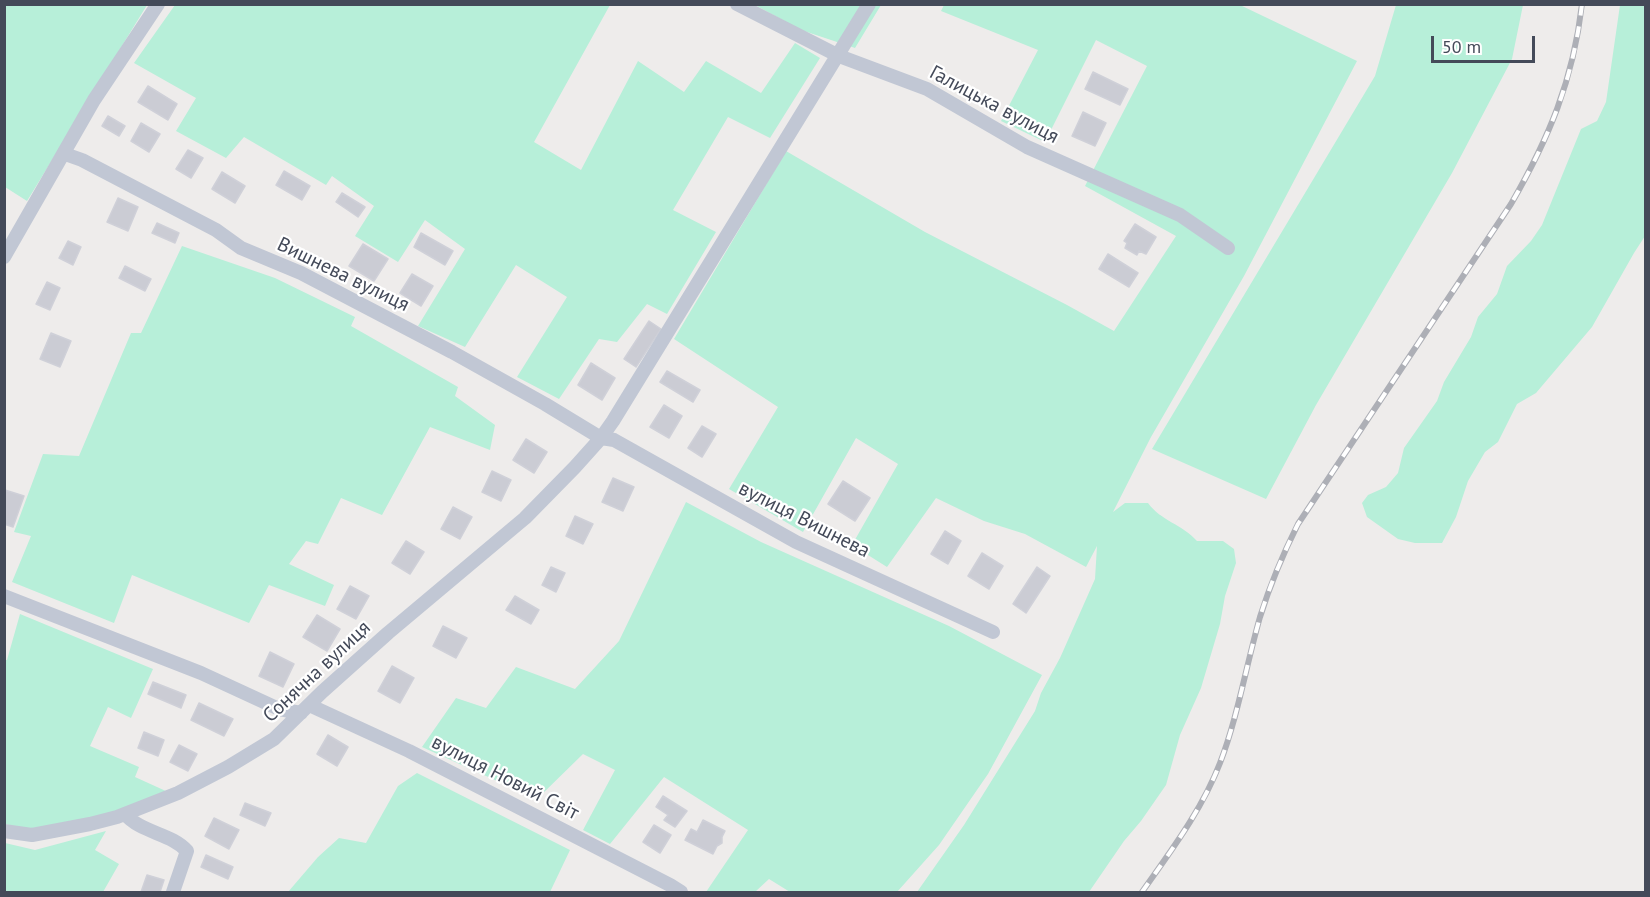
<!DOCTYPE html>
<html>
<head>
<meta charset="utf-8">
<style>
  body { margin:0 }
  #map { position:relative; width:1650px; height:897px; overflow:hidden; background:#eeeceb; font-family:"PT Sans",sans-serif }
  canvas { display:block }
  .frame { position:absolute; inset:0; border:6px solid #444a59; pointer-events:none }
  .scale { position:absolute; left:1431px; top:36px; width:104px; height:27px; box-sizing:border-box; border:3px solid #444a59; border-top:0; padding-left:8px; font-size:18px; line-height:21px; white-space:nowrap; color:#444a59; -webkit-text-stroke:4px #fff; paint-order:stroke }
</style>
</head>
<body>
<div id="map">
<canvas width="1650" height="897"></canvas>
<div class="frame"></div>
<div class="scale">50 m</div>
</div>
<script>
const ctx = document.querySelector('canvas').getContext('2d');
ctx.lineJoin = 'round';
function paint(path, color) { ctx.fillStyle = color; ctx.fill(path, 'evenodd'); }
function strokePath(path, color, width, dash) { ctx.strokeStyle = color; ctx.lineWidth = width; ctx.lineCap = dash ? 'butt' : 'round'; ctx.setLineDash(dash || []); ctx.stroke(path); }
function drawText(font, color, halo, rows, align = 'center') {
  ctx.font = font + ' "PT Sans",sans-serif'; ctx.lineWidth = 4.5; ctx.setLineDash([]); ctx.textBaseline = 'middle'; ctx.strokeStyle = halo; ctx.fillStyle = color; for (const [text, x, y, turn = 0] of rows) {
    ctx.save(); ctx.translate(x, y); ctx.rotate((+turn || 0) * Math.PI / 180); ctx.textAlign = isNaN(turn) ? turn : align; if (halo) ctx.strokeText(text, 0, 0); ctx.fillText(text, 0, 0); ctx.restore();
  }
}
paint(new Path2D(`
  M4 5H147L27 201 5 187Z
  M175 5H610L534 142 581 170 638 61 684 92 706 61 761 93 795 43 820 58 770 138 728 117 673 210 716 232 667 314 647 304 617 342 599 339 559 399 517 377 567 297 516 265 465 347 418 326 465 249 425 220 398 262 355 236 374 206 332 176 326 185 244 137 226 158 176 131 196 98 134 63Z
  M755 5H881L855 48 801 30Z
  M944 5H1240L1357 61 1244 276 1151 437 1113 512 1125 503H1148C1161 521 1182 524 1197 541H1223L1234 549 1236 563 1225 596 1220 624 1201 688 1180 735 1166 785 1141 821 1124 841 1089 892H917L964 825 1035 711 1041 693 1060 658 1095 579 1097 546 1086 567 1025 534 984 521 936 498 887 567 852 545 898 464 856 438 803 532 729 489 778 407 674 339 786 151 925 232 1067 305 1114 331 1176 236 1085 186 1147 66 1096 40 1045 142 1001 121 1038 50 941 11Z
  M1396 5H1523L1512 59 1452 173 1316 405 1266 499 1152 449 1375 76Z
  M1620 5H1645V236L1634 253 1592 327 1536 393 1517 404 1498 442 1485 452 1468 481 1456 517 1442 543H1415L1398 539 1367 517 1362 503 1368 495 1386 487 1398 473 1404 448 1437 401 1444 382 1471 337 1478 317 1497 294 1507 266 1531 241 1542 225 1581 129 1597 121 1606 102Z
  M182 246 275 278 355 317 351 326 458 387 455 396 495 425 490 450 430 427 382 515 341 498 318 544 306 541 289 564 334 585 325 606 269 585 249 623 132 575 114 623 12 582 31 536 14 532 43 454 79 456 131 333H141Z
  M686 502 761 542 949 626 1042 675 988 774 939 845 897 892H790L769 879 755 892H706L748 830 664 777 610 844 583 830 615 770 583 754 537 799 422 747 456 698 486 708 516 667 575 689 619 641Z
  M20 614 153 669 131 718 108 707 90 746 139 767 135 777 168 792 118 812 75 822 27 829 5 824V660H7Z
  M417 773 570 850 550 892H288L318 857 339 838 366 843 398 786Z
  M106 831 95 850 119 864 103 892H5V843L35 850Z`), '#b7efd9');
const building = new Path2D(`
  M1093 72 1128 89 1120 105 1085 89Z
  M148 86 177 104 168 120 138 102Z
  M1083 112 1106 123 1095 146 1072 136Z
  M108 116 125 126 119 136 102 126Z
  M141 123 160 134 149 152 131 141Z
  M188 150 203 158 191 178 176 169Z
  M284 171 310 186 302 200 276 185Z
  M222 172 245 186 235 203 212 189Z
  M342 193 365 207 358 217 336 202Z
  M118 198 138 207 128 231 107 222Z
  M157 223 179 233 175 243 152 233Z
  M1135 224 1156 237 1146 254 1139 251 1137 255 1125 248 1127 243 1124 241Z
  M421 233 453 251 445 265 414 247Z
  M68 241 81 247 73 265 59 258Z
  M363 244 388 259 374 281 349 266Z
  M1108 254 1138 273 1129 287 1099 269Z
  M125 266 151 279 145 291 119 278Z
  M412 274 433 286 421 306 400 293Z
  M47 282 60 288 50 310 36 304Z
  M649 321 661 329 636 367 624 359Z
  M51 333 71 341 60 367 40 359Z
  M591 363 615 378 602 400 578 385Z
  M667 371 700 390 693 402 660 382Z
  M664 405 682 416 669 438 650 427Z
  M702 426 716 434 702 457 688 448Z
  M526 439 547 452 534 473 513 460Z
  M492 471 511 480 501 501 482 492Z
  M613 478 634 487 623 511 602 502Z
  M843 481 870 498 855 521 828 504Z
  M5 490 24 496 13 527 4 524Z
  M453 507 472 517 460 539 441 529Z
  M575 516 593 524 583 544 566 536Z
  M945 531 961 541 948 564 931 554Z
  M406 541 424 552 410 574 392 563Z
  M982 553 1003 566 989 589 968 576Z
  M551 567 565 573 556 592 542 585Z
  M1037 567 1050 576 1026 613 1013 604Z
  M350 586 369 596 356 619 337 609Z
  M515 596 539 610 531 624 506 610Z
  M317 615 340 629 327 651 303 637Z
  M443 626 467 638 456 658 433 646Z
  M270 652 294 664 283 687 259 676Z
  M392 666 414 678 400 703 378 691Z
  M153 682 186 695 181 708 148 694Z
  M199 703 233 719 224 736 191 720Z
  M144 732 164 740 158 756 138 748Z
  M328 735 348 747 337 766 317 754Z
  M179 745 197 754 188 771 170 762Z
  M663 796 687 811 675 827 664 820 668 815 656 807Z
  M245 803 271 813 265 826 240 815Z
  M214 818 239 830 229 849 205 836Z
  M703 820 725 831 722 837V843L717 846 713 854 685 840 691 829 697 832Z
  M654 825 671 835 660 853 643 842Z
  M206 855 233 867 228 879 201 867Z
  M147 875 164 880 160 892H141Z`);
paint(building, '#cbccd4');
strokePath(building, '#cfd0d8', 1.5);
strokePath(new Path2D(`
  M737 4 839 56 927 89 1027 147 1180 215 1228 248
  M65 154 82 160 216 230 241 248 301 273 452 352 545 404 601 438 614 440 796 542 993 632
  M4 257 94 100 158 4
  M4 596 201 673 279 709 301 713
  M309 705 409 751 670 885 681 892
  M125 814C141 833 171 833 187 851L173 892
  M4 831 32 835 90 824 117 817 178 793 228 767 274 739 322 692 388 633 525 518 575 467 601 438 613 421 869 4`), '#c1c7d4', 14);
const rail = new Path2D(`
  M1142 892C1170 852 1202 810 1220 763 1238 716 1246 666 1260 617 1270 585 1283 554 1298 524L1511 204C1549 138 1573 81 1582 4`);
strokePath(rail, '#adafb6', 6);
strokePath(rail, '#fff', 4, [11]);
drawText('20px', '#444a59', '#fff', [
  ["Галицька вулиця",994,105,28],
  ["Вишнева вулиця",343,275,26],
  ["вулиця Вишнева",804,520,27],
  ["Сонячна вулиця",317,672,-43],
  ["вулиця Новий Світ",505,778,27]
]);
</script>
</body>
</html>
